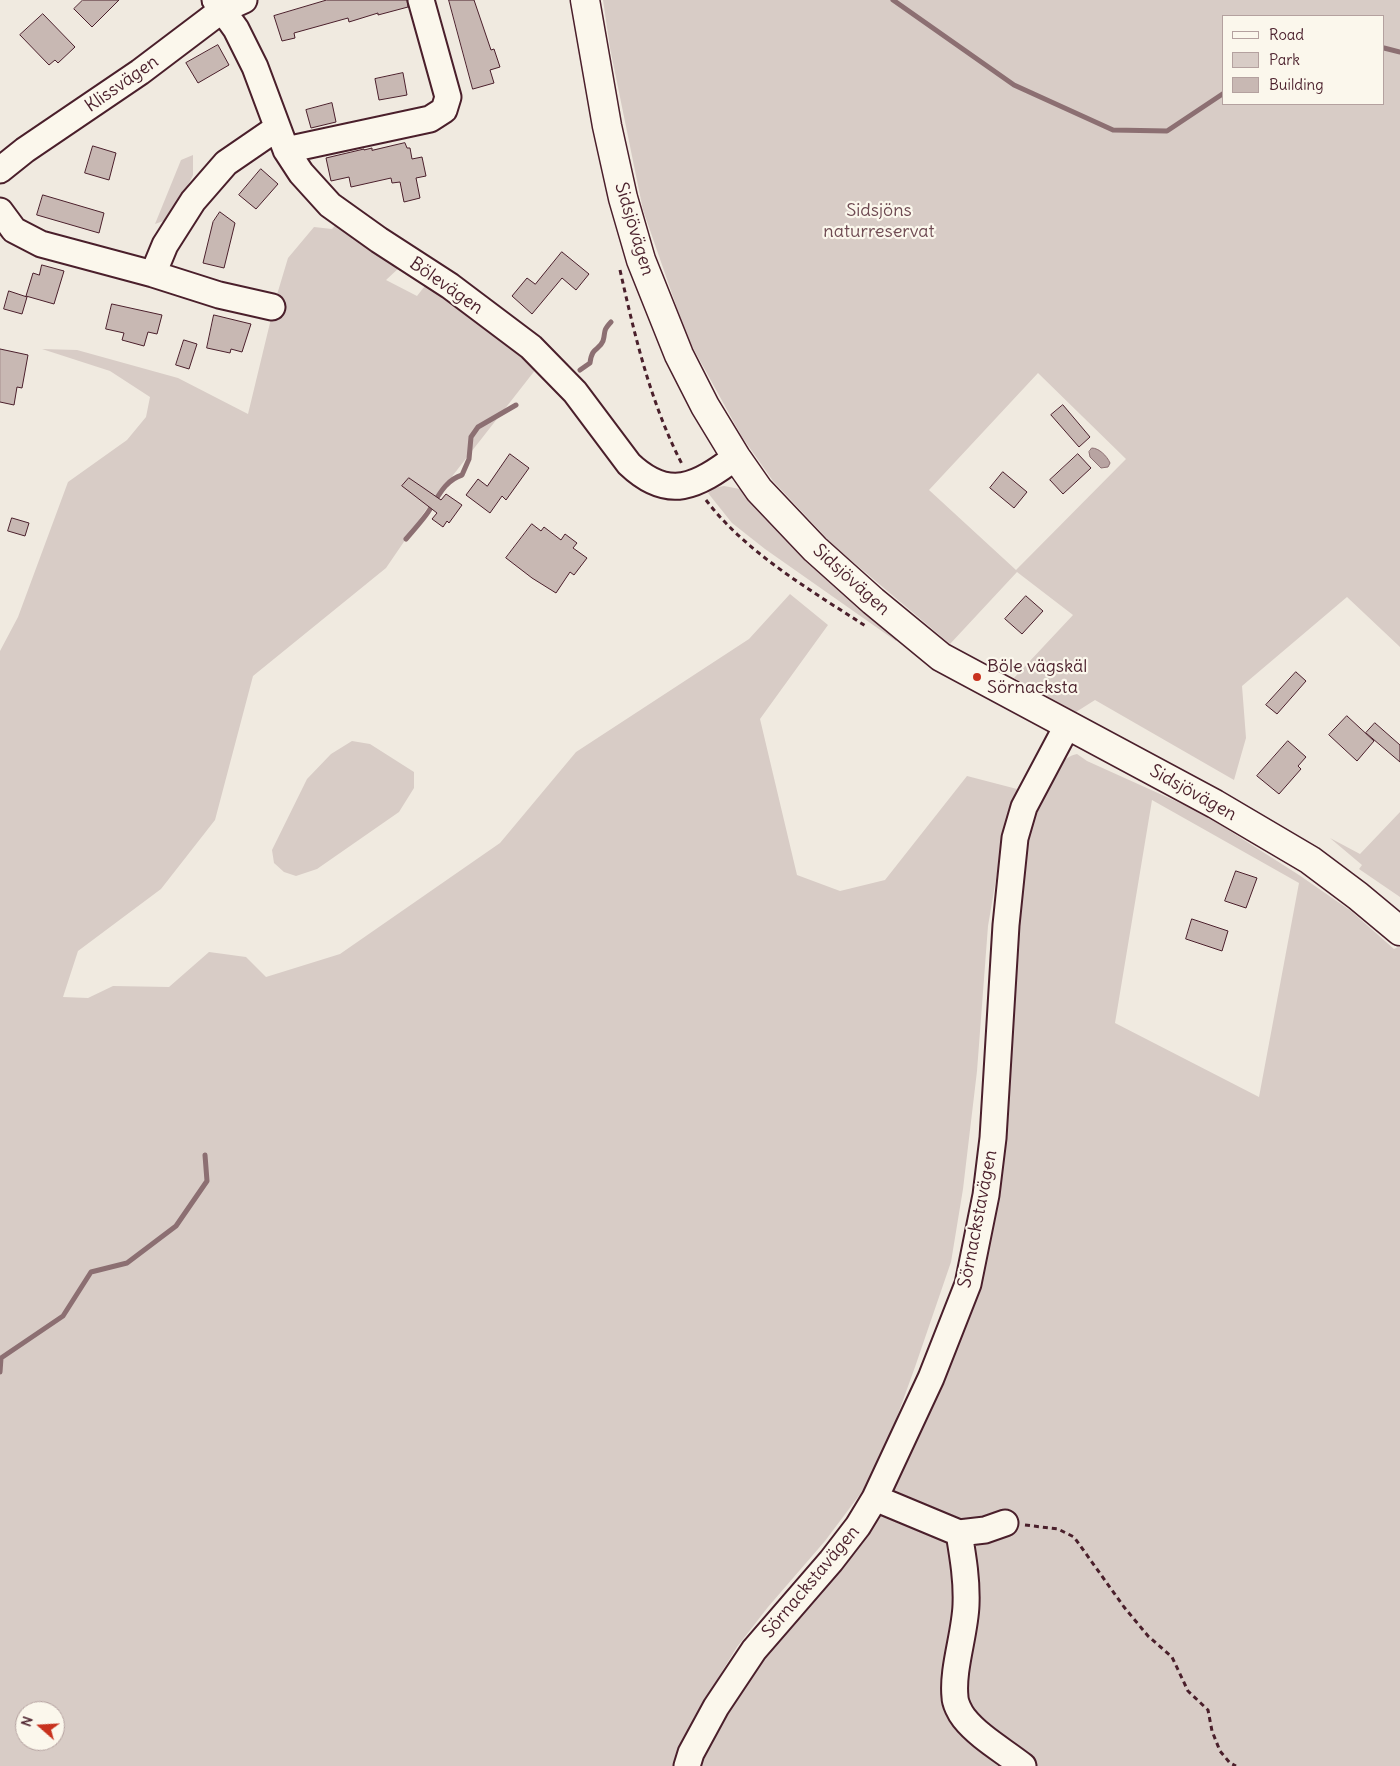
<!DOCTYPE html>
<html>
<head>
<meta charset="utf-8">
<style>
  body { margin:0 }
  #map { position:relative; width:1400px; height:1766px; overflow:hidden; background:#f0eae0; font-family:Delius,sans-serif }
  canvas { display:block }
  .legend { position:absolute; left:1222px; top:15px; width:162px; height:90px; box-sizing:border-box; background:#fbf7ec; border:1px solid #b4a19f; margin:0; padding:6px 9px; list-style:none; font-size:15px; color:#4a1f2b }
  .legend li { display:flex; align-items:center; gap:10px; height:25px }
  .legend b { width:25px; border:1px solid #b4a19f }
  .north { position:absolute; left:15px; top:1701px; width:50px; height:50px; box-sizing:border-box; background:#fbf7ec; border:1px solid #b4a19f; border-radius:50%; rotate:289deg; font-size:14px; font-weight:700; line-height:20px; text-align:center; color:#4a1f2b }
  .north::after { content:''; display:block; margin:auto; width:18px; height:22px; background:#c8321e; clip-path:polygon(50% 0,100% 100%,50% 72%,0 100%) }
</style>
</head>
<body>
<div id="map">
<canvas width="1400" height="1766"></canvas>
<ul class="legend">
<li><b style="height:6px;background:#fbf7ec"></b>Road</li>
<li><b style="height:14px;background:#d8ccc6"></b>Park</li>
<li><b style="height:14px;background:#c8b8b3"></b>Building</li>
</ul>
<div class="north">N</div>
</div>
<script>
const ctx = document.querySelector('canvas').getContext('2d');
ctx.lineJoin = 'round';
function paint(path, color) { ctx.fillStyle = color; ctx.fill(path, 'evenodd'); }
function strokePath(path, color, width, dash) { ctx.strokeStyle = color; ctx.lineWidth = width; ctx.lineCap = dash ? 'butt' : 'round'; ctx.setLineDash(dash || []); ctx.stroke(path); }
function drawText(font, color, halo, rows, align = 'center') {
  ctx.font = font + ' Delius,sans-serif'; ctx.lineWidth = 4.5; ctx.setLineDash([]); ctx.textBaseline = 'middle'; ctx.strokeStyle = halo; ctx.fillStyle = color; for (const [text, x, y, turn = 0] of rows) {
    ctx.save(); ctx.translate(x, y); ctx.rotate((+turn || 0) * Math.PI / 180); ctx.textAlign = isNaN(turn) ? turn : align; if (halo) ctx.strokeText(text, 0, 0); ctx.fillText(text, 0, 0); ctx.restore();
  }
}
paint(new Path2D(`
  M603 0H1400V647L1347 597 1242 686 1246 738 1234 780 1095 700 1076 712 1014 678 1073 615 1017 572 950 644 833 545 773 481 742 437 687 337 643 210 610 48ZM1224 16H1384V104H1224ZM1038 373 1126 459 1016 570 929 490Z
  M193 155V175L172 218 155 224 181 160Z
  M339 221 400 267 386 280 417 296 428 282 536 369 425 511 386 568 253 676 215 820 161 889 78 951 63 997 88 998 113 986 169 987 209 952 246 957 266 977 340 954 500 843 576 752 749 639 790 594 828 625 760 719 797 875 840 891 885 880 967 776 1017 789 1002 844 988 926 977 1071 963 1189 951 1262 915 1367 889 1439 867 1485 825 1541 768 1607 737 1647 707 1696 681 1751 675 1766H0V651L18 617 68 482 127 440 146 417 150 397 110 371 42 349 77 350 178 378 248 414 276 298 288 258 314 227 332 229ZM25 1711H55V1741H25Z
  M724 486 740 489 764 511 897 638 896 641 765 549 732 523 708 493 714 488Z
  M352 741 370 744 414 772V788L399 812 317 869 296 876 284 872 274 863 272 850 307 779 331 754Z
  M1077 754 1087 761 1200 812 1299 875 1351 911 1394 949 1400 946V1766H699L722 1719 755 1665 896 1482 947 1372 980 1271 1023 851C1030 824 1046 760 1077 754ZM1152 800 1299 883 1259 1097 1115 1023Z
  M1400 812V897L1359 869 1362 865 1330 838 1360 854Z`), '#d8ccc6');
const water = new Path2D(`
  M1092 448C1099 448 1107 456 1110 463L1108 467 1101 468 1090 457 1089 452Z`);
paint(water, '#b8a4a2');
strokePath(water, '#8c6f72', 1);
strokePath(new Path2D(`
  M893 0 1014 85 1113 130 1167 131 1224 93
  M1384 48 1400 52
  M580 370 590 363C592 346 599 351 603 341 606 331 602 332 611 322
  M406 539C413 531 420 523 426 515 437 500 443 481 462 475L469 459 471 437 478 427 516 405
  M0 1372 1 1358 63 1316 91 1272 127 1263 176 1226 207 1181 205 1155`), '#8c6f72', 5);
const building = new Path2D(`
  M83 0H119L92 27 74 9Z
  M327 0H407L408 7 378 15V13L349 22 348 18 294 33 295 38 282 41 274 16Z
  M449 0H474L491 50 494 49 500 67 490 70 494 83 473 89Z
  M43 14 75 47 58 63 55 60 49 65 20 35Z
  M218 45 229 65 198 83 186 63Z
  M403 73 407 95 379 100 375 79Z
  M332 103 336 122 311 128 306 110Z
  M405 143 407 148H410L412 159 422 157 426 176 416 178 420 198 404 202 400 182 392 183 391 178 351 187 349 177 331 181 326 158 364 149V150L372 148V150Z
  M93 146 116 153 109 180 85 173Z
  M261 169 278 184 256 209 239 195Z
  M43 195 104 213 99 233 37 215Z
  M220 212 235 223 224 268 203 263 213 222Z
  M562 252 589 274 576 290 562 278 532 314 512 296 527 278 535 284Z
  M42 265 64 271 54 304 26 296 33 273 39 275Z
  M9 291 27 297 22 314 4 309Z
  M112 304 162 315 157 334 148 332 144 346 122 340 124 333 106 329Z
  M214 315 251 324 242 352 231 349 230 353 207 348Z
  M184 340 197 344 189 369 176 365Z
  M0 349 28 355 22 388 17 387 14 405 0 402Z
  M1063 405 1090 437 1079 447 1051 415Z
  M510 454 529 468 506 500 502 496 490 513 466 495 478 479 487 486Z
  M1078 454 1091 468 1063 494 1050 480Z
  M1003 472 1027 492 1014 508 990 488Z
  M409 478 441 500 446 494 462 505 449 523 447 521 443 527 432 519 437 513 402 486Z
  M12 518 29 523 25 536 8 531Z
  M532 524 541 531 544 527 561 540 565 534 577 543 573 548 587 558 574 575 570 572 556 593 532 578 506 558Z
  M1026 596 1043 611 1022 634 1005 619Z
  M1296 672 1306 681 1277 714 1266 705Z
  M1347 716 1374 741 1357 761 1329 735Z
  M1375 723 1400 745V762L1366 733Z
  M1288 741 1306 757 1298 766 1301 769 1279 794 1257 776Z
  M1236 871 1257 878 1246 908 1225 901Z
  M1192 919 1228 931 1222 951 1186 939Z`);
paint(building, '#c8b8b3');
strokePath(building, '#4a1f2b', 1);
const minor = new Path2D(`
  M215 0 236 29 255 67 286 150 301 173 330 205 379 240 450 286 531 347 575 392 629 464C669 502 697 486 736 457
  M286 150 430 119 444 110 448 97 421 0
  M0 170 25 150 140 72 222 10 244 0
  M0 211 14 230 41 244 153 274 219 295 272 307
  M153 274 165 245 193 201 226 163 277 128
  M875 1498 959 1533 985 1530 1005 1523
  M959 1533C963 1557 967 1580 966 1605 965 1634 952 1669 955 1697 955 1703 960 1713 964 1718 979 1737 1004 1751 1023 1766
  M687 1766 691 1753 716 1707 754 1650 831 1561 858 1526 875 1498 931 1378 968 1284 986 1195 993 1138 1006 925 1015 838 1024 807 1067 726`);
const major = new Path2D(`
  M585 0 607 126 623 198 641 260 679 355 705 406 736 457 759 490 815 549 873 601 941 657 1215 804 1310 860 1358 896 1400 931`);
strokePath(minor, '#4a1f2b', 29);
strokePath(major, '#4a1f2b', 31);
strokePath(new Path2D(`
  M620 270C635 337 651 405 683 466
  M706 500C746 553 812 591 867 627
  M1025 1525 1058 1529 1074 1537 1124 1607 1148 1636 1172 1657 1188 1691 1208 1710 1212 1731 1220 1751 1230 1763 1236 1766`), '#4a1f2b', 3, [5, 4]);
strokePath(minor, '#fbf7ec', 25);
strokePath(major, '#fbf7ec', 28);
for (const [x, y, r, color] of [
  [977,677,5,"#c8321e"]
]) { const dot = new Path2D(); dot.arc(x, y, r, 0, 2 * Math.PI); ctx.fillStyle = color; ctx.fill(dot); strokePath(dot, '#fbf7ec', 2); }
drawText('18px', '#4a1f2b', '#fbf7ec', [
  ["Klissvägen",122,84,-35],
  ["Sidsjövägen",634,229,73],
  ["Bölevägen",446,286,35],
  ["Sidsjövägen",851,580,42],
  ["Sidsjövägen",1193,793,29],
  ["Sörnackstavägen",978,1219,-79],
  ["Sörnackstavägen",811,1582,-50]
]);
drawText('18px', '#6e4a52', '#fbf7ec', [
  ["Sidsjöns",879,211],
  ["naturreservat",879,232]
]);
drawText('18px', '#4a1f2b', '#fbf7ec', [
  ["Böle vägskäl",987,667],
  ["Sörnacksta",987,688]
], 'left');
</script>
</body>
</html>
